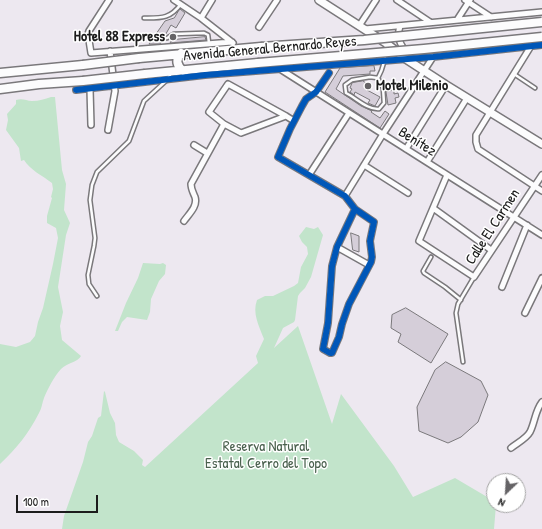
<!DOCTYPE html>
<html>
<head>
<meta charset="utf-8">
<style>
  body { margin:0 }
  #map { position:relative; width:542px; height:529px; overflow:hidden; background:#ede8f0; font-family:"Patrick Hand",sans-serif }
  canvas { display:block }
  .north { position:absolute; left:486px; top:473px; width:40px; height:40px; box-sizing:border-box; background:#fff; border:1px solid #a4a4a4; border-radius:50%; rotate:205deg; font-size:11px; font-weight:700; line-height:16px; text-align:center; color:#1c1c1c }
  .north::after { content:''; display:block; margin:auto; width:14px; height:18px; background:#656366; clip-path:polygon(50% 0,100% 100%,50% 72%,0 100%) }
  .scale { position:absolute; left:16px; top:495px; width:82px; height:18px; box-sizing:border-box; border:2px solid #1c1c1c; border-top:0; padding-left:5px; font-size:12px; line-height:14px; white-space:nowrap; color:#1c1c1c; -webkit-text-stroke:3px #fff; paint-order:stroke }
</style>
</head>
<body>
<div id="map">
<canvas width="542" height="529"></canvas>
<div class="north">N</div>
<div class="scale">100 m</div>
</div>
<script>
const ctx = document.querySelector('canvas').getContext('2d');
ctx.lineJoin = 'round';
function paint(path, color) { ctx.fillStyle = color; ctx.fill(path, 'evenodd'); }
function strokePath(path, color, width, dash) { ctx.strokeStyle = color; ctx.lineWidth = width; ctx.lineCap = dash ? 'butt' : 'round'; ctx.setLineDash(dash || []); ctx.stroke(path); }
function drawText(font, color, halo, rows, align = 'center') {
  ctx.font = font + ' "Patrick Hand",sans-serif'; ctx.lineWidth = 3; ctx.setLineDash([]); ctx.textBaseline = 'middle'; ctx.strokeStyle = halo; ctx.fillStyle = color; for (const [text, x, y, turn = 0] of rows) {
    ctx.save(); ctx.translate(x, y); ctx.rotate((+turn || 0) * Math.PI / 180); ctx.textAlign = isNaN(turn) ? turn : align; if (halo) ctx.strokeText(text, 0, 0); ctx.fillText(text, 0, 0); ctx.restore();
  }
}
paint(new Path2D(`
  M51 97H55L62 170 66 184 64 210 70 223 66 235 58 287 63 312 60 326 62 340 81 356C78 362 67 363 61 369 55 375 47 390 44 398 42 403 42 408 39 413 29 433 16 449 0 464V344L16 347 30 342 35 336 38 322 43 308 53 264 58 238 56 228 47 223V216L52 198 51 197 53 189 52 183C43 176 30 170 24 160L21 161 19 148 6 130 8 120 7 114 16 104V100C23 98 26 101 32 101 39 101 45 99 51 97Z
  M306 227 314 229 318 227 323 235 311 277 305 288 300 293 298 296 295 320 294 322 283 328 274 348 298 326 332 424 341 394 394 466 413 497 455 478 494 501V505H496L494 529H62L64 516 83 462 88 442 92 436 98 418 101 416 104 391 105 392 110 413 115 423 116 435 119 442 134 451 143 460 142 465 145 467 258 363 256 356 264 339C259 326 252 313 257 300L265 296H273L294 286 298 283 301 267 308 254 307 247 302 242 299 236Z
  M143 263 160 264 163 263 166 265 165 274 159 281 151 299 150 312 147 320 127 317 122 322 118 331H115L126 303 138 278Z`), '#c2e4cb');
const building = new Path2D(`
  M180 9 185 13 176 28 171 25 160 44H149L165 21 174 18Z
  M205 37 206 40 170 43 172 40Z
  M374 66 375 71H370V74L343 76 336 89 361 106 372 111 371 112 380 118 385 111 389 114 380 128 325 92 340 68Z
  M363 81 369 85 367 90 380 97 375 106 368 103 370 100 355 92 354 95 350 92 352 89 350 88 352 83Z
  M394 90V94L398 93 399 97 395 98 396 103 388 105 386 92Z
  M351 233 359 236V252L353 250Z
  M406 308 448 334 431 363 398 342 401 334 391 328 392 315Z
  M446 362 481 381 488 395 478 422 461 437 448 443 419 431 417 407 435 370Z`);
paint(building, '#d5ced9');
strokePath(building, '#7a787b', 1);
const lane = new Path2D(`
  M144 18C161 18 170 19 181 4
  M167 38 174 34 204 33 208 35 209 43
  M514 74 535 88
  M370 77 378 78 383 88 384 103 379 109C368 110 356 98 346 93L345 85 352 80Z
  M378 78C384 67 386 58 386 44
  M431 257 423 271 424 273 445 287 461 300
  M97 296 89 284 88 275 94 246 95 238 90 200 92 185 97 172 129 141 144 101 168 79 171 73
  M463 362 456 313 458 304 474 277`);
const street = new Path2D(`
  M109 0 89 31 88 34 91 53 232 42
  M174 0 201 18 233 43
  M397 0 430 22
  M465 0 491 17
  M201 18 212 0
  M457 20 470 0
  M359 26 376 0
  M400 26C397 36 399 44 406 51
  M259 27 277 0
  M365 29 542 12
  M531 46 476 135V142L478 149 542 191
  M280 69 542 235
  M329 73 316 92 306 99 302 106 290 129 278 157 345 196 355 209 374 222 370 241 372 257 371 262 349 304 342 324 339 337 332 353H330L323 349 328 323 332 266 337 247 355 209
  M90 89 91 125
  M76 90 205 75 433 57 542 45
  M286 116 241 133 224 124 209 112 228 84 286 116 294 121
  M108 130 115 91 110 51
  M194 145 207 153
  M406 149 446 85
  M427 162 467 98
  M364 165 408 193
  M309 175 349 113
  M447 175 419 241 474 277 542 175
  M345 196 383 134 433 57
  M433 208 491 250
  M184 221C189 214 198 206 195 197 193 192 191 189 191 184L224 124
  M337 247 369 265
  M502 287 527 225
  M525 313 542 278
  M511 448C517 443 526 439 530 432 535 422 535 411 542 402`);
const secondary = new Path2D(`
  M319 0 386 43 406 59 446 85 542 144`);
const primary = new Path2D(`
  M181 53C175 60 177 66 183 71
  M139 58 261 47
  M0 73 83 65
  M145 74 258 63
  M0 89 39 84 83 81`);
strokePath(lane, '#7a787b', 5.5);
strokePath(street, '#7a787b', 8);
strokePath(secondary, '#7a787b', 10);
strokePath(primary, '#7a787b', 11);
strokePath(lane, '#fcfcfd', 2.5);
strokePath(street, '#fcfcfd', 5);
strokePath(secondary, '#fcfcfd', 7);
strokePath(primary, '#fcfcfd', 8);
const primaryBridge = new Path2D(`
  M261 47 364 40 542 22
  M258 63 424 49 542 37
  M83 65 139 58
  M83 81 145 74`);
strokePath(primaryBridge, '#7a787b', 11, []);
strokePath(primaryBridge, '#fcfcfd', 8);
strokePath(new Path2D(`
  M329 73 316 92 306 99 302 106 290 129 278 157 345 196 355 209 374 222 370 241 372 257 371 262 349 304 342 324 339 337 332 353H330L323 349 328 323 332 266 337 247 355 209
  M76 90 205 75 433 57 542 45`), '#0057b8', 6);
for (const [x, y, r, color] of [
  [173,37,4,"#656366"],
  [368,86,4,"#656366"]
]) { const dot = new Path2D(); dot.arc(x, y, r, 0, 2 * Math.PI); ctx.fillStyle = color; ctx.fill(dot); strokePath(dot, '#fff', 1.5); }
drawText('bold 15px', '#1c1c1c', '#fff', [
  ["Hotel 88 Express",165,37],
  ["Motel Milenio",376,86,"left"]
], 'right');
drawText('15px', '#1c1c1c', '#fff', [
  ["Avenida General Bernardo Reyes",270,49,-5],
  ["Benítez",417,142,32],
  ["Calle El Carmen",493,227,-57]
]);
drawText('15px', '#4a614e', '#fff', [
  ["Reserva Natural",266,447],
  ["Estatal Cerro del Topo",266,464]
]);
</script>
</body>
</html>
